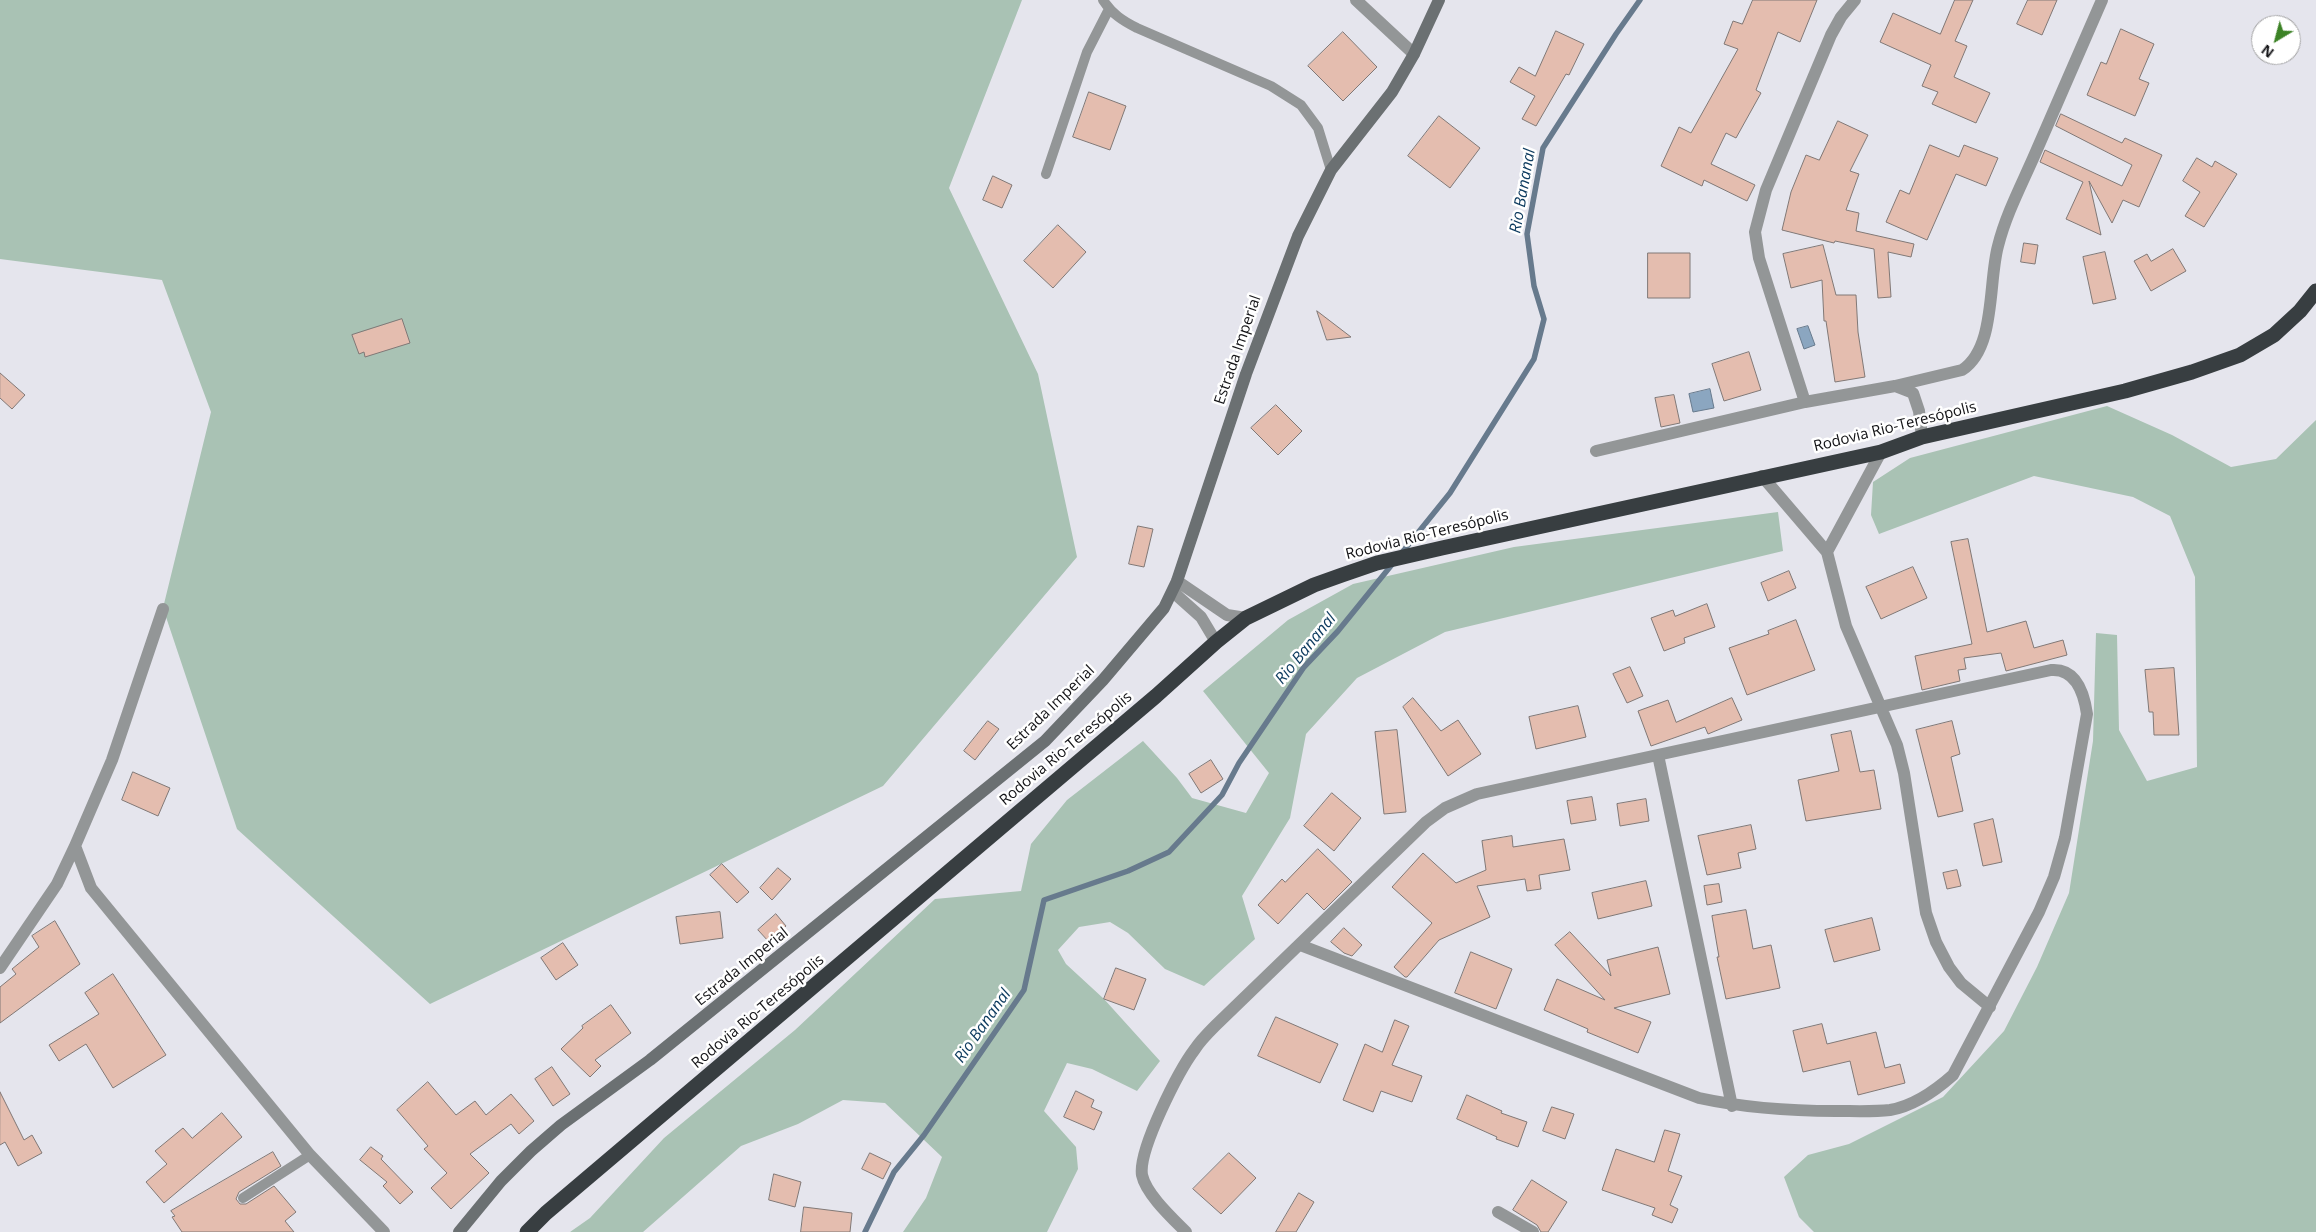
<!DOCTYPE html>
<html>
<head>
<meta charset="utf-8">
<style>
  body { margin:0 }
  #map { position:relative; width:2316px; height:1232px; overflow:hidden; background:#e5e5ed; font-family:"Open Sans",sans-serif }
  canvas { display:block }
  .north { position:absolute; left:2251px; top:15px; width:50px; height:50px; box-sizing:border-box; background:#fff; border:1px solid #a1a1a2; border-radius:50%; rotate:217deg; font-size:14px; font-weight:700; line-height:20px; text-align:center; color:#131316 }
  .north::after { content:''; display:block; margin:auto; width:18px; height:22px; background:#3c8226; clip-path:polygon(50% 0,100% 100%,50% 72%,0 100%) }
</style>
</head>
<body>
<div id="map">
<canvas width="2316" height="1232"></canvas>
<div class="north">N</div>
</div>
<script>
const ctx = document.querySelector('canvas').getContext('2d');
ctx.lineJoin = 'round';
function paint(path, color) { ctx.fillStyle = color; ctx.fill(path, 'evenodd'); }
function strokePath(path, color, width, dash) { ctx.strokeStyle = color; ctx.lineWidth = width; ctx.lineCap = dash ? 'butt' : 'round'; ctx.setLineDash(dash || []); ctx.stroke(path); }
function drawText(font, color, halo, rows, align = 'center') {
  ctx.font = font + ' "Open Sans",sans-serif'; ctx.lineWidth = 5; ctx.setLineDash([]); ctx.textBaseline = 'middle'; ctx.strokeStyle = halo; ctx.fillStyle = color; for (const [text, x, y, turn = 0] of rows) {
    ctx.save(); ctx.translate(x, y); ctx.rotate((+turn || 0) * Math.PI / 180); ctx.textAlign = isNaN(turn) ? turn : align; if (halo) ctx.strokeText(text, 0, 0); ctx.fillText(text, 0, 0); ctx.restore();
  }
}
paint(new Path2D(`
  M0 0H1022L949 188 1038 374 1077 557 883 786 430 1004 237 829 163 608 211 412 162 280 0 259Z
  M2107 406 2172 435 2231 467 2276 459 2316 420V1232H1814L1799 1217 1784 1177 1808 1155 1849 1144 1943 1097 2004 1031 2037 967 2069 893 2093 741 2096 633 2117 635 2119 730 2147 781 2197 767 2195 577 2170 516 2133 497 2034 476 1879 534 1871 515 1873 482 1910 458Z
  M1778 512 1783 551 1445 632 1357 678 1306 734 1290 818 1242 896 1255 939 1204 986 1165 969 1128 933 1110 922 1079 927 1058 950 1066 964 1104 999 1160 1061 1137 1091 1092 1069 1067 1063 1044 1111 1076 1147 1078 1169 1047 1232H903L926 1198 942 1157 885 1103 843 1100 798 1124 741 1146 643 1232H570L590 1218 664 1138 795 1030 935 899 1021 891 1031 844 1067 800 1143 741 1177 778 1192 798 1246 813 1269 773 1203 691 1288 620 1353 584 1514 547Z`), '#a9c2b4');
const water = new Path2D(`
  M1808 326 1815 345 1804 349 1797 329Z
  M1710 389 1714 408 1693 412 1689 394Z`);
paint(water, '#8ba6c0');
strokePath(water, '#677a8d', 1);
strokePath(new Path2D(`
  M1400 555 1450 493 1534 359 1544 319 1534 286 1527 234 1543 148 1616 34 1640 0
  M865 1232 894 1172 924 1135 1024 990 1044 900 1128 871 1169 852 1222 795 1239 763 1304 667 1338 631 1394 562`), '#677a8d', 5.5);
const building = new Path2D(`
  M1753 0H1817L1800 42 1778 32 1756 90 1761 93 1736 138 1726 133 1711 164 1755 185 1747 201 1704 180 1702 186 1661 166 1679 127 1691 133 1738 49 1724 44 1733 21 1742 24Z
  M1955 0H1973L1955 41 1967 46 1954 77 1990 93 1976 123 1932 104 1938 92 1922 86 1931 65 1880 42 1893 13 1940 34Z
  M2028 0H2057L2042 35 2017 24Z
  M2121 29 2154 44 2139 79 2149 83 2135 116 2087 95 2101 62 2106 64Z
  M1556 31 1584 44 1569 75 1566 74 1536 126 1522 119 1535 96 1510 82 1519 67 1535 76Z
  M1343 32 1377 67 1343 101 1308 66Z
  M1089 92 1126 106 1110 150 1073 137Z
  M2061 114 2122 143 2125 138 2162 155 2139 207 2123 200 2112 223 2089 181 2101 235 2066 219 2083 182 2040 162 2045 150 2122 186 2132 165 2056 126Z
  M1439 116 1480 148 1450 188 1408 156Z
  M1838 121 1868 135 1850 171 1859 174 1846 210 1859 213 1856 231 1914 244 1911 257 1888 252 1891 297 1878 298 1874 249 1835 241 1834 243 1782 230 1791 192 1806 155 1819 160Z
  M1930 145 1959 157 1964 145 1998 158 1986 186 1956 174 1927 240 1886 222 1900 190 1909 194Z
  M2197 158 2212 167 2215 161 2237 174 2204 227 2185 216 2200 192 2183 181Z
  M993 176 1012 185 1002 208 983 200Z
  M1058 225 1086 252 1053 288 1024 261Z
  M2024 243 2038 245 2035 264 2021 262Z
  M1823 245 1836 295H1856L1858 332 1865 377 1835 382 1826 321H1824L1822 280 1791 288 1783 254Z
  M2173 249 2186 271 2151 291 2134 261 2147 254 2151 261Z
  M2105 252 2116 299 2093 304 2083 257Z
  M1648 253H1690V298H1648Z
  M1317 311 1351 337 1327 340Z
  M402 319 410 343 365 357 364 352 359 354 352 335Z
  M1749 352 1761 390 1724 401 1712 364Z
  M0 373 25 395 12 409 0 398Z
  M1674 395 1680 423 1661 427 1655 398Z
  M1276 405 1302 431 1278 455 1251 428Z
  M1138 526 1153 529 1144 567 1129 564Z
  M1968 539 1987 632 2026 621 2034 648 2063 640 2067 655 2006 671 2001 653 1964 658 1966 669 1958 670 1960 681 1922 690 1915 656 1972 644 1951 542Z
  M1913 567 1927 598 1881 619 1866 587Z
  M1789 571 1796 588 1768 601 1761 583Z
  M1707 604 1715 627 1684 638 1685 643 1664 651 1651 618 1673 610 1675 616Z
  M1796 620 1815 670 1747 695 1729 648 1769 634 1768 631Z
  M1630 667 1643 696 1627 703 1613 674Z
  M2174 668 2179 735H2154L2153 712H2149L2145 670Z
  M1413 698 1441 731 1458 720 1481 754 1448 776 1403 707Z
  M1732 698 1742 720 1708 734 1705 727 1651 746 1638 711 1668 700 1676 722Z
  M1578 706 1586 737 1536 749 1529 717Z
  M988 721 999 729 975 760 964 751Z
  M1952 721 1960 754 1951 757 1963 811 1938 817 1916 730Z
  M1397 730 1406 812 1384 814 1375 732Z
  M1851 731 1860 772 1874 770 1881 809 1806 821 1798 780 1839 771 1831 735Z
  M1211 760 1223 779 1201 793 1189 774Z
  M133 772 170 788 158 816 122 800Z
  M1332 793 1361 818 1334 851 1304 826Z
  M1592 797 1596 820 1571 824 1567 801Z
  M1646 799 1649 821 1620 826 1617 804Z
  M1993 819 2002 862 1983 866 1974 824Z
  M1751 825 1756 849 1738 853 1741 868 1707 875 1698 836Z
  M1512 836 1513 847 1564 839 1570 870 1539 875 1541 889 1527 891 1525 879 1477 886 1490 917 1439 940 1407 977H1405L1394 967 1432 923 1392 887 1423 853 1456 883 1486 870 1482 841Z
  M1318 849 1352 882 1324 910 1307 893 1278 924 1258 905 1282 879 1285 882Z
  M722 864 749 892 737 903 710 875Z
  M778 868 791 879 772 900 760 888Z
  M1957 870 1961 886 1947 889 1943 873Z
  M1646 881 1652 906 1598 919 1592 893Z
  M1719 884 1722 902 1707 905 1704 886Z
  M1746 910 1753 949 1771 945 1780 988 1726 999 1717 957H1719L1712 916Z
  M720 912 723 938 680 944 676 917Z
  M776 914 786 926 769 942 758 930Z
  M1872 918 1880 950 1834 962 1825 930Z
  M55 921 80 964 0 1023V987L16 974 12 969 39 947 32 936Z
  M1344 928 1362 945 1352 956 1344 953 1331 942Z
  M1570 932 1611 976 1607 960 1658 947 1670 994 1614 1008 1651 1022 1638 1053 1587 1032 1588 1029 1544 1010 1557 979 1605 1000 1555 945Z
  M563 943 578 965 556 980 541 958Z
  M1471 952 1512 969 1496 1009 1455 993Z
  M1116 968 1146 979 1134 1010 1104 999Z
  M113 974 166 1055 113 1088 86 1044 59 1061 49 1045 99 1014 85 993Z
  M611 1005 631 1033 595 1060 601 1066 590 1077 561 1049 583 1028 582 1026Z
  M1276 1017 1338 1044 1320 1083 1258 1056Z
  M1395 1020 1409 1026 1392 1065 1422 1076 1412 1102 1381 1091 1373 1112 1343 1100 1365 1044 1382 1052Z
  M1822 1024 1827 1044 1876 1032 1885 1068 1900 1064 1905 1083 1858 1095 1850 1061 1803 1072 1793 1031Z
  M552 1067 570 1094 553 1106 535 1079Z
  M428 1082 456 1115 475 1101 486 1115 511 1094 534 1121 519 1134 511 1124 470 1154 489 1173 451 1209 431 1188 447 1173 424 1149 428 1146 397 1110Z
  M1076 1091 1094 1100 1091 1107 1102 1112 1094 1130 1064 1117Z
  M0 1092 24 1140 32 1135 42 1153 18 1166 5 1142 0 1145Z
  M1467 1095 1502 1111 1501 1113 1527 1122 1518 1147 1496 1139 1497 1137 1457 1119Z
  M1552 1107 1574 1114 1565 1139 1543 1131Z
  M222 1113 242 1137 164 1203 146 1182 167 1164 155 1151 183 1128 192 1138Z
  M1665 1130 1680 1134 1668 1171 1682 1176 1670 1205 1678 1209 1672 1223 1652 1215 1655 1208 1602 1190 1616 1149 1654 1162Z
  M371 1147 383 1156 381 1159 413 1192 400 1204 383 1186 387 1182 360 1160Z
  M273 1152 281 1166 239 1192 236 1199 240 1204H246L274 1186 296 1212 285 1221 294 1232H182L172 1217 175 1216 171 1211Z
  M870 1153 891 1163 883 1179 862 1169Z
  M1229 1153 1256 1178 1221 1214 1193 1189Z
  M774 1174 801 1182 795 1207 769 1200Z
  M1532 1180 1567 1202 1548 1232H1541L1537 1225 1513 1210Z
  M1299 1193 1314 1202 1296 1232H1276Z
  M804 1207 852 1213 850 1232H801Z`);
paint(building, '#e4bdaf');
strokePath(building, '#807876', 1);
strokePath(new Path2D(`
  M1103 0C1112 14 1123 21 1137 28L1271 86 1301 105 1318 128 1331 170
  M1046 174 1087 52 1109 9
  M243 1198 310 1155`), '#939697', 10);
strokePath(new Path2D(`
  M1356 0 1414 54
  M1895 386 1913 393 1919 411 1922 437
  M1805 402 1759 258 1755 232 1766 190 1831 35 1841 17 1855 0
  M1596 451 1805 402 1895 386 1962 370C1996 348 1988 283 1998 246 2006 214 2022 184 2035 154 2057 103 2080 51 2102 0
  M1762 476 1827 552 1846 626 1897 745 1904 773 1926 913 1936 942 1949 967 1961 983 1990 1007
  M1827 552 1881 452
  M1177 581 1227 615 1246 618
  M1173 592 1201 617 1216 642
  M163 609 112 760 75 846 91 888 310 1155 384 1232
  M1658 755 1732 1106
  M0 968 57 884 75 846
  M1498 1212 1533 1232
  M1186 1232C1172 1218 1146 1194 1142 1175 1138 1150 1179 1070 1195 1049 1200 1041 1208 1033 1215 1026L1426 822 1445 808 1477 794 2051 670C2076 668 2084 693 2087 714L2065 838 2054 877 2039 912 1953 1075C1935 1091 1914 1106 1890 1110 1873 1112 1853 1111 1836 1111 1789 1111 1745 1108 1699 1098L1300 945`), '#939697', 12);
strokePath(new Path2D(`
  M459 1232 501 1181 531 1151 561 1125 650 1060 1045 741 1103 680 1164 608 1177 581 1246 374 1298 236 1331 170 1392 92 1414 54 1439 0`), '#6b7072', 12);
strokePath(new Path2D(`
  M527 1232 546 1213 1156 696 1216 642 1246 618 1314 585 1342 575 1377 563 1442 548 1881 452 1922 437 2125 391 2192 372 2240 355 2274 335 2300 311 2316 291`), '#383e41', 15);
drawText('15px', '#131316', '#fff', [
  ["Estrada Imperial",1238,350,-71],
  ["Rodovia Rio-Teresópolis",1895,427,-14],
  ["Rodovia Rio-Teresópolis",1427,535,-14],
  ["Estrada Imperial",1051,708,-44],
  ["Rodovia Rio-Teresópolis",1066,749,-40],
  ["Estrada Imperial",742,967,-39],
  ["Rodovia Rio-Teresópolis",758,1012,-40]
]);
drawText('italic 16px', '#0c3a5e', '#fff', [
  ["Rio Bananal",1523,191,-80],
  ["Rio Bananal",1306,649,-51],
  ["Rio Bananal",983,1026,-55]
]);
</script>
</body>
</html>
